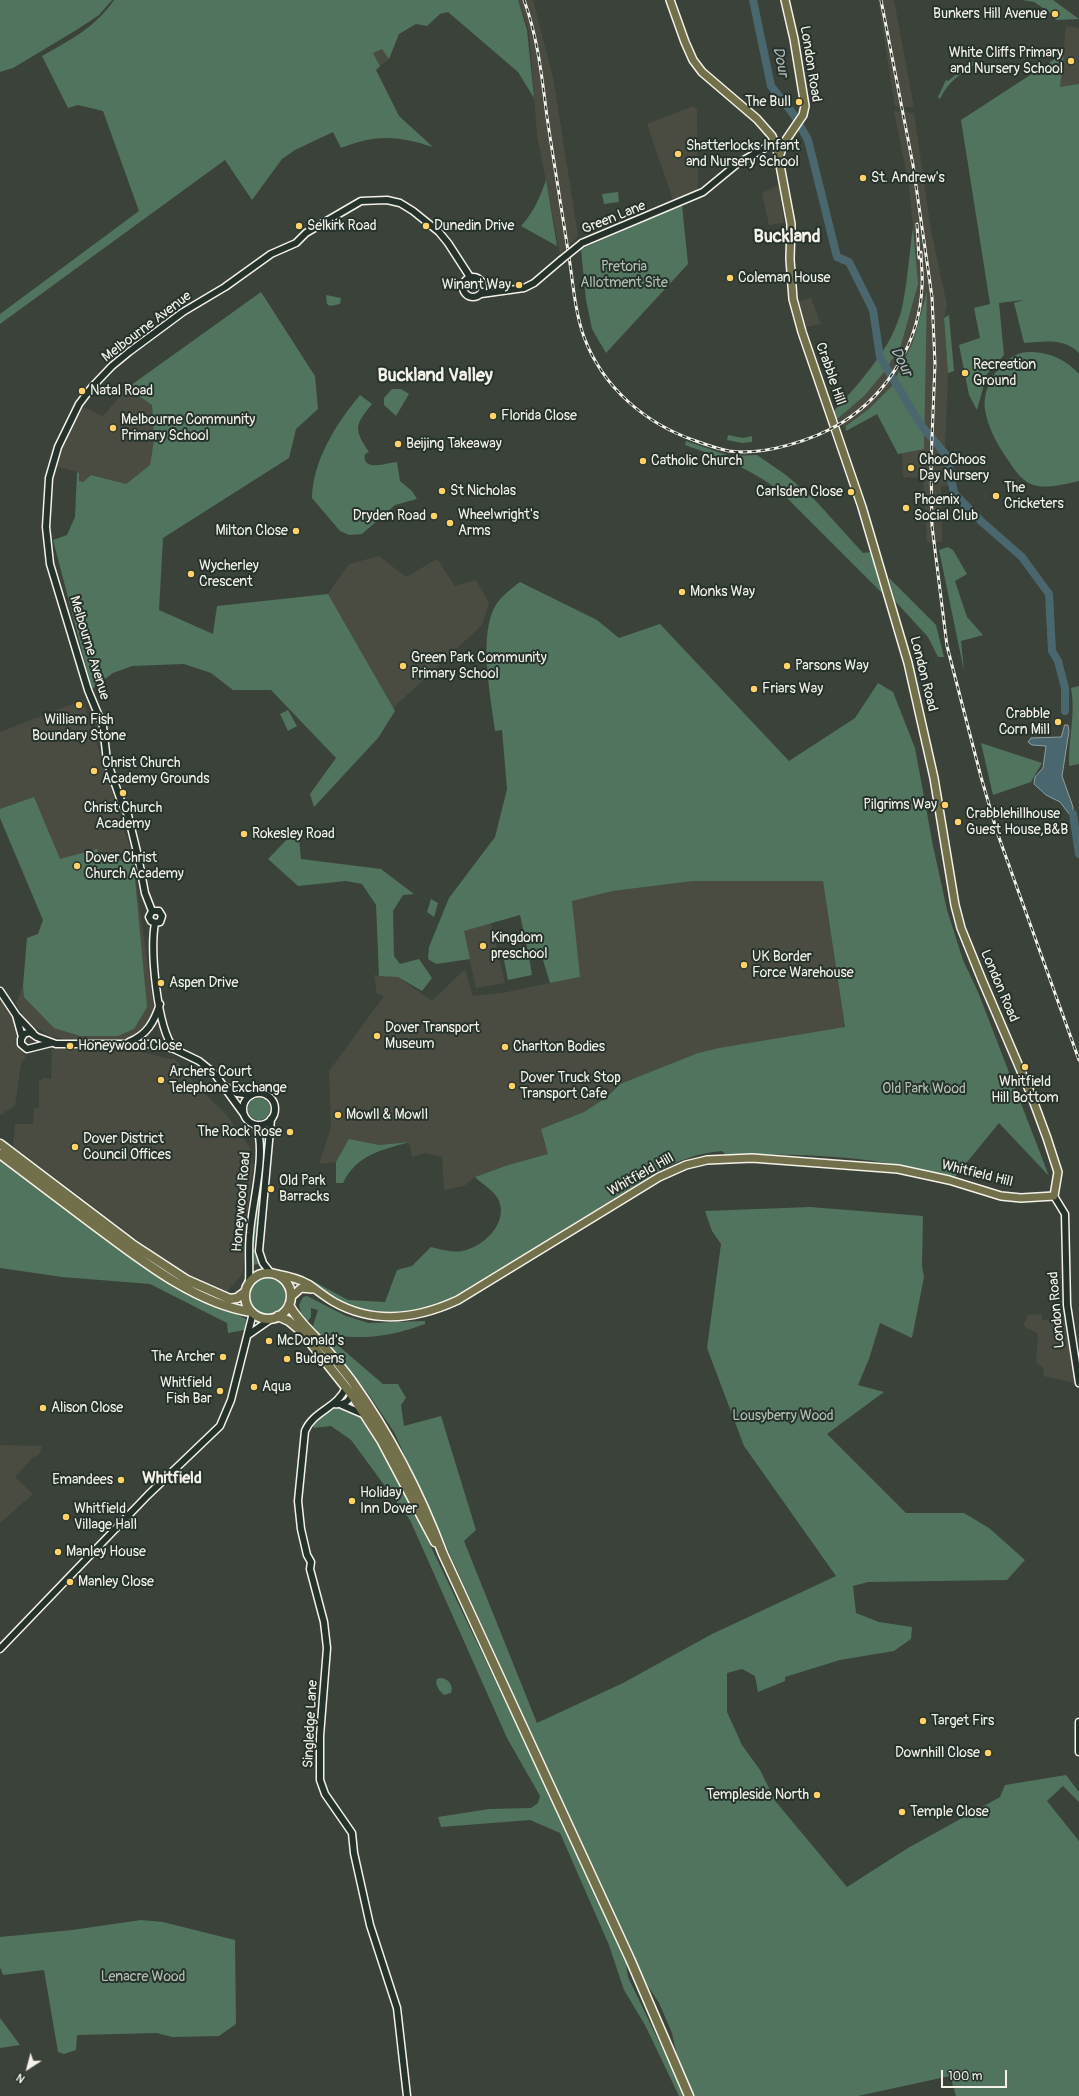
<!DOCTYPE html>
<html>
<head>
<meta charset="utf-8">
<style>
  body { margin:0 }
  #map { position:relative; width:1079px; height:2096px; overflow:hidden; background:#3b4239; font-family:Pangolin,sans-serif }
  canvas { display:block }
  .north { position:absolute; left:8px; top:2048px; width:40px; height:40px; -webkit-text-stroke:3px #26332d; paint-order:stroke; rotate:216deg; font-size:11px; font-weight:700; line-height:16px; text-align:center; color:#f4f1e8 }
  .north::after { content:''; display:block; margin:auto; width:14px; height:18px; background:#f4f1e8; clip-path:polygon(50% 0,100% 100%,50% 72%,0 100%) }
  .scale { position:absolute; left:941px; top:2070px; width:66px; height:18px; box-sizing:border-box; border:2px solid #f4f1e8; border-top:0; padding-left:5px; font-size:12px; line-height:14px; white-space:nowrap; color:#f4f1e8; -webkit-text-stroke:3px #26332d; paint-order:stroke }
</style>
</head>
<body>
<div id="map">
<canvas width="1079" height="2096"></canvas>
<div class="north">N</div>
<div class="scale">100 m</div>
</div>
<script>
const ctx = document.querySelector('canvas').getContext('2d');
ctx.lineJoin = 'round';
function paint(path, color) { ctx.fillStyle = color; ctx.fill(path, 'evenodd'); }
function strokePath(path, color, width, dash) { ctx.strokeStyle = color; ctx.lineWidth = width; ctx.lineCap = dash ? 'butt' : 'round'; ctx.setLineDash(dash || []); ctx.stroke(path); }
function drawText(font, color, halo, rows, align = 'center') {
  ctx.font = font + ' Pangolin,sans-serif'; ctx.lineWidth = 4; ctx.setLineDash([]); ctx.textBaseline = 'middle'; ctx.strokeStyle = halo; ctx.fillStyle = color; for (const [text, x, y, turn = 0] of rows) {
    ctx.save(); ctx.translate(x, y); ctx.rotate((+turn || 0) * Math.PI / 180); ctx.textAlign = isNaN(turn) ? turn : align; if (halo) ctx.strokeText(text, 0, 0); ctx.fillText(text, 0, 0); ctx.restore();
  }
}
paint(new Path2D(`
  M518 0H533L554 82 578 236 560 254 537 135 529 31Z
  M878 0H894L914 107H895Z
  M1066 26 1079 28V84L1060 88Z
  M382 49 389 59 380 66 373 53Z
  M693 106 697 109 698 188 696 191 673 200 647 124Z
  M894 111 914 113 931 230 947 305 944 319 948 373 945 450 949 486H941L942 542H927L923 478 903 477 902 453 898 454 878 414 846 431 833 412 855 388 889 342 902 309 913 228 909 186Z
  M779 185 784 223 769 225 762 193Z
  M811 298 821 324 806 327 799 301Z
  M127 388 152 405 154 440 150 465 126 484 91 475 83 482 79 481V473L77 472 56 466 65 440 83 407 103 416Z
  M379 556 406 577 437 559 455 586 476 580 489 603 482 625 393 708 328 594 349 564Z
  M83 700 133 858 154 1011 138 1034 121 1041H77L50 1036 27 1022 16 1003 23 986 27 938 38 934 43 920 0 818V732Z
  M693 881H823L845 1028 719 1048 698 1053 620 1084 607 1097 584 1112 542 1129 549 1154 508 1165 475 1177 464 1186 444 1190 442 1157 426 1153 412 1157 409 1142 379 1145 350 1139 336 1162 319 1164 331 1128 329 1071 384 996 377 994 374 975 398 977 432 1001 465 969 473 996 502 993 579 977 572 901 613 891Z
  M491 923 505 983 476 988 463 931Z
  M0 991 7 1002 18 1030 15 1043 26 1056 21 1063 15 1106 0 1115Z
  M52 1049 136 1051 176 1060 194 1083 226 1114 238 1130 250 1148 253 1167 245 1232 243 1273 225 1294 176 1269 13 1146 15 1124H33L34 1108H39V1081L44 1078 51 1079Z
  M1042 1314V1320L1066 1319 1076 1383 1043 1376 1044 1368 1036 1363 1038 1334 1023 1326 1028 1315Z
  M0 1445 42 1446 39 1455 33 1457 15 1477 33 1494 0 1523Z`), '#4a4c42');
paint(new Path2D(`
  M0 0H112L99 15 78 29 13 68 0 72Z
  M114 0H518L527 30 534 98 518 72 448 12 440 14 427 26 416 24 399 34 389 59 382 49 373 53 380 66 376 70 399 116 433 147C396 136 378 134 341 148L333 132 295 150 282 159 252 200 225 160 0 324V314L139 211 103 111 78 105 68 108 42 56C69 41 97 26 114 0Z
  M1022 0H1053L1079 19 1056 20 1049 12 1034 2Z
  M1064 53 1060 87 1079 84V353C1063 337 1044 342 1024 343L1014 303 1024 300 999 303 1004 355 987 374 977 410 969 395 959 345 980 338 974 308 990 304 961 120Z
  M974 61 978 63C962 73 948 81 940 99L938 97 946 80 948 81 959 72V69L961 72 971 65 969 63Z
  M546 180 557 246 521 226C534 212 540 197 546 180Z
  M618 192 619 202 604 204 602 194Z
  M682 205 688 264 606 353 592 329 586 300 581 249Z
  M913 228 918 284 901 345 885 371 864 396 837 419 833 412C860 382 893 348 902 308 908 282 909 254 913 228Z
  M261 292 315 376 318 409 296 429 289 458 163 538 159 610 213 634 217 606 328 594 395 711 378 738 314 807 310 794 336 758 271 690H233L211 673 184 664 132 666 113 673 92 689 53 540 67 535 75 517 77 472 79 473V481L83 482 91 475 126 484 150 465 154 440 152 405 127 388Z
  M927 292 924 449 898 454 877 414 846 431V426L869 409 892 386 913 342Z
  M326 295 341 298 340 304 330 306 327 304Z
  M949 315 954 371 948 373 944 318Z
  M1033 352C1052 353 1066 360 1079 374V481C1065 484 1045 490 1031 484 1022 481 1013 468 1008 460 998 446 988 428 985 410 982 387 998 363 1018 354 1023 352 1029 352 1033 352Z
  M392 389H401L409 394 396 416 384 405V398Z
  M360 395 372 404C354 426 354 429 369 452L365 454C361 473 390 462 397 462L400 481 412 491 417 499 395 505 362 534 349 535 340 531 312 498C313 460 336 424 360 395Z
  M728 435 743 438 752 436V442L742 443 727 440Z
  M686 441 730 456 757 455 786 475 815 500 863 553 872 552 882 593 781 492C749 468 722 458 685 445Z
  M948 547 953 550 967 574 955 581 967 617 983 635 961 641 964 671 939 550Z
  M889 578 936 625 944 657H938L928 637 895 601Z
  M520 582 597 620 619 638 660 624 789 761 855 718 878 683 893 692 915 748 933 846 947 910 963 960 978 992 1049 1176 999 1123 954 1178C881 1156 802 1153 726 1155L722 1151C698 1153 680 1160 659 1171L457 1296C405 1318 356 1323 313 1281L348 1300 385 1302 397 1270 412 1266 431 1247C440 1249 452 1253 462 1251 484 1247 508 1223 499 1201 496 1192 482 1184 475 1177L508 1165 548 1154 541 1129 584 1112 607 1097 620 1084 698 1053 719 1048 845 1027 823 881H693L613 891 572 901 580 977 550 983 540 950 528 951 532 975 508 980 503 955 528 951 520 915 464 931 470 959 436 964 428 959 429 947 449 898 495 837 507 789 502 730 495 731C491 697 477 633 497 603 503 595 512 588 520 582Z
  M1079 686V764L1069 766C1068 740 1076 714 1071 688Z
  M288 710 297 726 288 731 280 714Z
  M981 743 1042 763 1031 782 993 795Z
  M34 797 60 859 97 849 103 864 133 858 147 1007 134 1029 118 1036H80L54 1028 24 997 23 986 27 938 38 934 43 920 0 818V809Z
  M298 828 301 859 381 869 414 894 403 895 393 911 394 956 400 964 419 959 432 978 422 991 398 977 379 976 376 905 362 884 346 881 298 886 268 859Z
  M431 899 438 903 434 917 427 912Z
  M248 1109a11 11 0 1 1 22 0a11 11 0 1 1-22 0Z
  M267 1124 264 1161 263 1166H260L259 1126Z
  M349 1139 379 1145 410 1142C382 1150 357 1154 343 1183H336V1162Z
  M0 1160 153 1271 246 1319 245 1330 228 1333 227 1323 150 1284 62 1277 0 1268Z
  M260 1176 263 1177 254 1247 259 1264 251 1265 252 1239Z
  M810 1207 923 1216 922 1266 924 1277 912 1338 880 1323 869 1359 858 1385 884 1392 827 1434 906 1513H964L989 1528 1025 1560 1007 1580 868 1582 853 1586 856 1613 879 1622 912 1627 911 1639 894 1651 840 1660 785 1677V1681L758 1692 755 1676 742 1669 727 1673V1712L742 1745 760 1770 776 1802 847 1887 908 1848 1000 1797 1005 1785 1066 1775 1079 1792V1802L1063 1786 1047 1801 1079 1841V2096H956L950 2076 858 2096H693L679 2065 672 2033 659 2003 646 1983 597 1877 394 1432 369 1395 313 1326 318 1310 311 1308V1317L307 1322 301 1313 299 1305 303 1297 307 1296 346 1316 369 1323 425 1321V1324C391 1336 372 1339 335 1336L334 1342 383 1384H398L406 1398 401 1405 404 1426 441 1416 476 1530 464 1541 537 1723 623 1683 712 1634 836 1576 744 1446 707 1348 721 1244 712 1231 705 1211Z
  M249 1296a19 19 0 1 1 38 0a19 19 0 1 1-38 0Z
  M334 1407C342 1408 348 1408 355 1413 371 1423 386 1457 396 1474L541 1776 626 1963 628 1977 685 2096H679L645 2025 624 1990 609 1945 560 1833 530 1820 441 1827 438 1817 489 1809 531 1808 538 1803 540 1796 507 1738 410 1520 351 1440 331 1426 313 1428 315 1421Z
  M440 1678C448 1678 454 1685 451 1693L444 1695 439 1690 436 1683 437 1679Z
  M141 1920 163 1922 235 1940 236 2024 219 2036 172 2037 157 2033 77 2035 76 2050 64 2054 58 2052 44 1970 3 1975 0 1967V1937L72 1930Z
  M0 2018 20 2045 0 2048Z`), '#51745e');
const water = new Path2D(`
  M1065 725H1068L1069 731 1062 776 1073 807V814L1070 815 1060 802 1046 795 1034 784 1035 777 1043 768 1046 746 1032 745 1028 742 1031 738 1061 737Z`);
paint(water, '#4a6770');
strokePath(water, '#8e9ea0', 1);
strokePath(new Path2D(`
  M753 0 771 86 794 115 808 140 837 257 849 262 873 310 880 357 921 425 947 456 954 493 982 522 1022 557 1049 594 1052 651 1058 661 1065 688V711
  M1073 814 1079 854`), '#4a6770', 8);
const secondary = new Path2D(`
  M582 243 703 192 737 164 775 142
  M463 287a10 10 0 1 1 20 0a10 10 0 1 1-20 0Z
  M481 294 524 288 534 283 561 260
  M152 911 145 893 138 856 128 815 121 801 107 761 103 726 88 690 50 564 46 527 49 478 58 447 79 404 92 387 112 366 129 352 183 312 225 287 271 254 296 243 306 233 361 201 387 200 400 203 413 211 439 232 448 243 470 277
  M152 911H159L162 916 160 922 155 923
  M152 911 149 917 151 921 155 923
  M155 923C150 951 157 1027 174 1049
  M0 991 16 1015 33 1033
  M16 1015 22 1037
  M129 1042C147 1035 154 1022 160 1004
  M51 1043 27 1049 21 1044V1039L24 1034 30 1032 37 1037 56 1044H154L174 1049 199 1061 214 1073 243 1113
  M226 1087 237 1093 251 1095
  M243 1109a16 16 0 1 1 32 0a16 16 0 1 1-32 0Z
  M1054 1196 1065 1214 1067 1305 1079 1383
  M270 1272 263 1263 259 1251 271 1119
  M249 1283C250 1266 248 1249 250 1233 252 1203 267 1152 256 1125
  M248 1335 271 1319
  M346 1387C338 1408 314 1410 305 1431L298 1501 301 1529 307 1555 311 1562 310 1569 324 1622 327 1648 320 1736V1780L325 1794 352 1833 354 1853 370 1925 397 2008 407 2096
  M334 1404C343 1405 349 1403 352 1393
  M342 1405 363 1414
  M0 1649 148 1495 220 1426 231 1400 253 1313
  M1079 1722V1752`);
const primary = new Path2D(`
  M779 157 784 143 803 115 805 106 794 39 785 0
  M276 1274C287 1276 299 1279 308 1284 317 1290 325 1297 334 1302 375 1325 417 1319 458 1300L659 1177 686 1165 707 1160 752 1158 898 1169 949 1180 1001 1196 1021 1198 1054 1196 1058 1172 1047 1138 1030 1092 982 980 961 928 955 905 934 778 908 663 862 507 802 332 793 299 790 259 791 224 777 149 772 136 757 119 702 72 693 60 685 42 670 0
  M291 1297 301 1288 312 1289`);
const highway = new Path2D(`
  M0 1144 132 1244 187 1280 230 1299 237 1298 245 1292
  M0 1154C30 1177 60 1199 90 1222 136 1256 193 1303 251 1312
  M245 1296a23 23 0 1 1 46 0a23 23 0 1 1-46 0Z
  M289 1305C297 1320 309 1330 320 1342 331 1354 341 1367 351 1380 389 1433 420 1493 443 1554L630 1959 689 2096
  M278 1316 289 1321 302 1332 352 1395 381 1440 435 1542`);
strokePath(secondary, '#f4f1e8', 9);
strokePath(primary, '#f4f1e8', 10);
strokePath(highway, '#f4f1e8', 11);
strokePath(secondary, '#26332d', 6);
strokePath(primary, '#71704a', 7);
strokePath(highway, '#71704a', 8);
const rail = new Path2D(`
  M524 0C538 38 542 78 547 117 554 164 562 211 569 257 573 283 575 312 584 337 603 388 646 424 696 441 707 445 718 449 729 451 764 456 814 440 843 422 889 393 920 340 922 286 923 275 921 263 921 252
  M881 0 913 165 932 297 935 364 931 462 932 526 947 646 981 777 997 832 1079 1060
  M917 224 919 258`);
strokePath(rail, '#f4f1e8', 3);
strokePath(rail, '#26332d', 1.5, [4.5]);
const secondaryBridge = new Path2D(`
  M561 260 582 243`);
strokePath(secondaryBridge, '#f4f1e8', 9, []);
strokePath(secondaryBridge, '#26332d', 6);
for (const [x, y, r, color] of [
  [1055,14,4,"#ffd166"],
  [1071,61,4,"#ffd166"],
  [799,102,4,"#ffd166"],
  [678,154,4,"#ffd166"],
  [863,178,4,"#ffd166"],
  [299,226,4,"#ffd166"],
  [426,226,4,"#ffd166"],
  [730,278,4,"#ffd166"],
  [519,285,4,"#ffd166"],
  [965,373,4,"#ffd166"],
  [82,391,4,"#ffd166"],
  [493,416,4,"#ffd166"],
  [113,428,4,"#ffd166"],
  [398,444,4,"#ffd166"],
  [643,461,4,"#ffd166"],
  [911,468,4,"#ffd166"],
  [442,491,4,"#ffd166"],
  [851,492,4,"#ffd166"],
  [996,496,4,"#ffd166"],
  [906,508,4,"#ffd166"],
  [434,516,4,"#ffd166"],
  [450,523,4,"#ffd166"],
  [296,531,4,"#ffd166"],
  [191,574,4,"#ffd166"],
  [682,592,4,"#ffd166"],
  [403,666,4,"#ffd166"],
  [787,666,4,"#ffd166"],
  [754,689,4,"#ffd166"],
  [79,705,4,"#ffd166"],
  [1058,722,4,"#ffd166"],
  [94,771,4,"#ffd166"],
  [123,793,4,"#ffd166"],
  [945,805,4,"#ffd166"],
  [958,822,4,"#ffd166"],
  [244,834,4,"#ffd166"],
  [77,866,4,"#ffd166"],
  [483,946,4,"#ffd166"],
  [744,965,4,"#ffd166"],
  [161,983,4,"#ffd166"],
  [377,1036,4,"#ffd166"],
  [70,1046,4,"#ffd166"],
  [505,1047,4,"#ffd166"],
  [1025,1067,4,"#ffd166"],
  [161,1080,4,"#ffd166"],
  [512,1086,4,"#ffd166"],
  [338,1115,4,"#ffd166"],
  [290,1132,4,"#ffd166"],
  [75,1147,4,"#ffd166"],
  [271,1189,4,"#ffd166"],
  [269,1341,4,"#ffd166"],
  [223,1357,4,"#ffd166"],
  [287,1359,4,"#ffd166"],
  [254,1387,4,"#ffd166"],
  [220,1391,4,"#ffd166"],
  [43,1408,4,"#ffd166"],
  [121,1480,4,"#ffd166"],
  [352,1501,4,"#ffd166"],
  [66,1517,4,"#ffd166"],
  [58,1552,4,"#ffd166"],
  [70,1582,4,"#ffd166"],
  [923,1721,4,"#ffd166"],
  [988,1753,4,"#ffd166"],
  [817,1795,4,"#ffd166"],
  [902,1812,4,"#ffd166"]
]) { const dot = new Path2D(); dot.arc(x, y, r, 0, 2 * Math.PI); ctx.fillStyle = color; ctx.fill(dot); strokePath(dot, '#26332d', 1.5); }
drawText('14px', '#f4f1e8', '#26332d', [
  ["Bunkers Hill Avenue",1047,14,"right"],
  ["White Cliffs Primary",1063,53,"right"],
  ["and Nursery School",1063,69,"right"],
  ["The Bull",791,102,"right"],
  ["Shatterlocks Infant",686,146],
  ["and Nursery School",686,162],
  ["St. Andrew's",871,178],
  ["Selkirk Road",307,226],
  ["Dunedin Drive",434,226],
  ["Coleman House",738,278],
  ["Winant Way",511,285,"right"],
  ["Recreation",973,365],
  ["Ground",973,381],
  ["Natal Road",90,391],
  ["Florida Close",501,416],
  ["Melbourne Community",121,420],
  ["Primary School",121,436],
  ["Beijing Takeaway",406,444],
  ["ChooChoos",919,460],
  ["Day Nursery",919,476],
  ["Catholic Church",651,461],
  ["The",1004,488],
  ["Cricketers",1004,504],
  ["St Nicholas",450,491],
  ["Carlsden Close",843,492,"right"],
  ["Phoenix",914,500],
  ["Social Club",914,516],
  ["Wheelwright's",458,515],
  ["Arms",458,531],
  ["Dryden Road",426,516,"right"],
  ["Milton Close",288,531,"right"],
  ["Wycherley",199,566],
  ["Crescent",199,582],
  ["Monks Way",690,592],
  ["Green Park Community",411,658],
  ["Primary School",411,674],
  ["Parsons Way",795,666],
  ["Friars Way",762,689],
  ["Crabble",1050,714,"right"],
  ["Corn Mill",1050,730,"right"],
  ["William Fish",79,720,"center"],
  ["Boundary Stone",79,736,"center"],
  ["Christ Church",102,763],
  ["Academy Grounds",102,779],
  ["Pilgrims Way",937,805,"right"],
  ["Christ Church",123,808,"center"],
  ["Academy",123,824,"center"],
  ["Crabblehillhouse",966,814],
  ["Guest House,B&B",966,830],
  ["Rokesley Road",252,834],
  ["Dover Christ",85,858],
  ["Church Academy",85,874],
  ["Kingdom",491,938],
  ["preschool",491,954],
  ["UK Border",752,957],
  ["Force Warehouse",752,973],
  ["Aspen Drive",169,983],
  ["Dover Transport",385,1028],
  ["Museum",385,1044],
  ["Honeywood Close",78,1046],
  ["Charlton Bodies",513,1047],
  ["Archers Court",169,1072],
  ["Telephone Exchange",169,1088],
  ["Dover Truck Stop",520,1078],
  ["Transport Cafe",520,1094],
  ["Whitfield",1025,1082,"center"],
  ["Hill Bottom",1025,1098,"center"],
  ["Mowll & Mowll",346,1115],
  ["The Rock Rose",282,1132,"right"],
  ["Dover District",83,1139],
  ["Council Offices",83,1155],
  ["Old Park",279,1181],
  ["Barracks",279,1197],
  ["McDonald's",277,1341],
  ["The Archer",215,1357,"right"],
  ["Budgens",295,1359],
  ["Whitfield",212,1383,"right"],
  ["Fish Bar",212,1399,"right"],
  ["Aqua",262,1387],
  ["Alison Close",51,1408],
  ["Emandees",113,1480,"right"],
  ["Holiday",360,1493],
  ["Inn Dover",360,1509],
  ["Whitfield",74,1509],
  ["Village Hall",74,1525],
  ["Manley House",66,1552],
  ["Manley Close",78,1582],
  ["Target Firs",931,1721],
  ["Downhill Close",980,1753,"right"],
  ["Templeside North",809,1795,"right"],
  ["Temple Close",910,1812]
], 'left');
drawText('14px', '#f4f1e8', '#26332d', [
  ["London Road",810,64,81],
  ["Green Lane",614,218,-22],
  ["Melbourne Avenue",147,327,-37],
  ["Crabble Hill",830,374,71],
  ["Melbourne Avenue",89,648,73],
  ["London Road",923,674,76],
  ["London Road",999,986,67],
  ["Whitfield Hill",977,1174,14],
  ["Whitfield Hill",641,1175,-29],
  ["Honeywood Road",242,1202,-85],
  ["London Road",1057,1310,-95],
  ["Singledge Lane",311,1724,-87]
]);
drawText('14px', '#b3bfb1', '#26332d', [
  ["Pretoria",624,267],
  ["Allotment Site",624,283],
  ["Old Park Wood",924,1089],
  ["Lousyberry Wood",783,1416],
  ["Lenacre Wood",143,1977]
]);
drawText('italic 15px', '#b0bab8', '#26332d', [
  ["Dour",780,62,78],
  ["Dour",901,362,63]
]);
drawText('bold 16px', '#f4f1e8', '#26332d', [
  ["Whitfield",172,1479]
]);
drawText('bold 18px', '#f4f1e8', '#26332d', [
  ["Buckland",787,237],
  ["Buckland Valley",435,376]
]);
</script>
</body>
</html>
